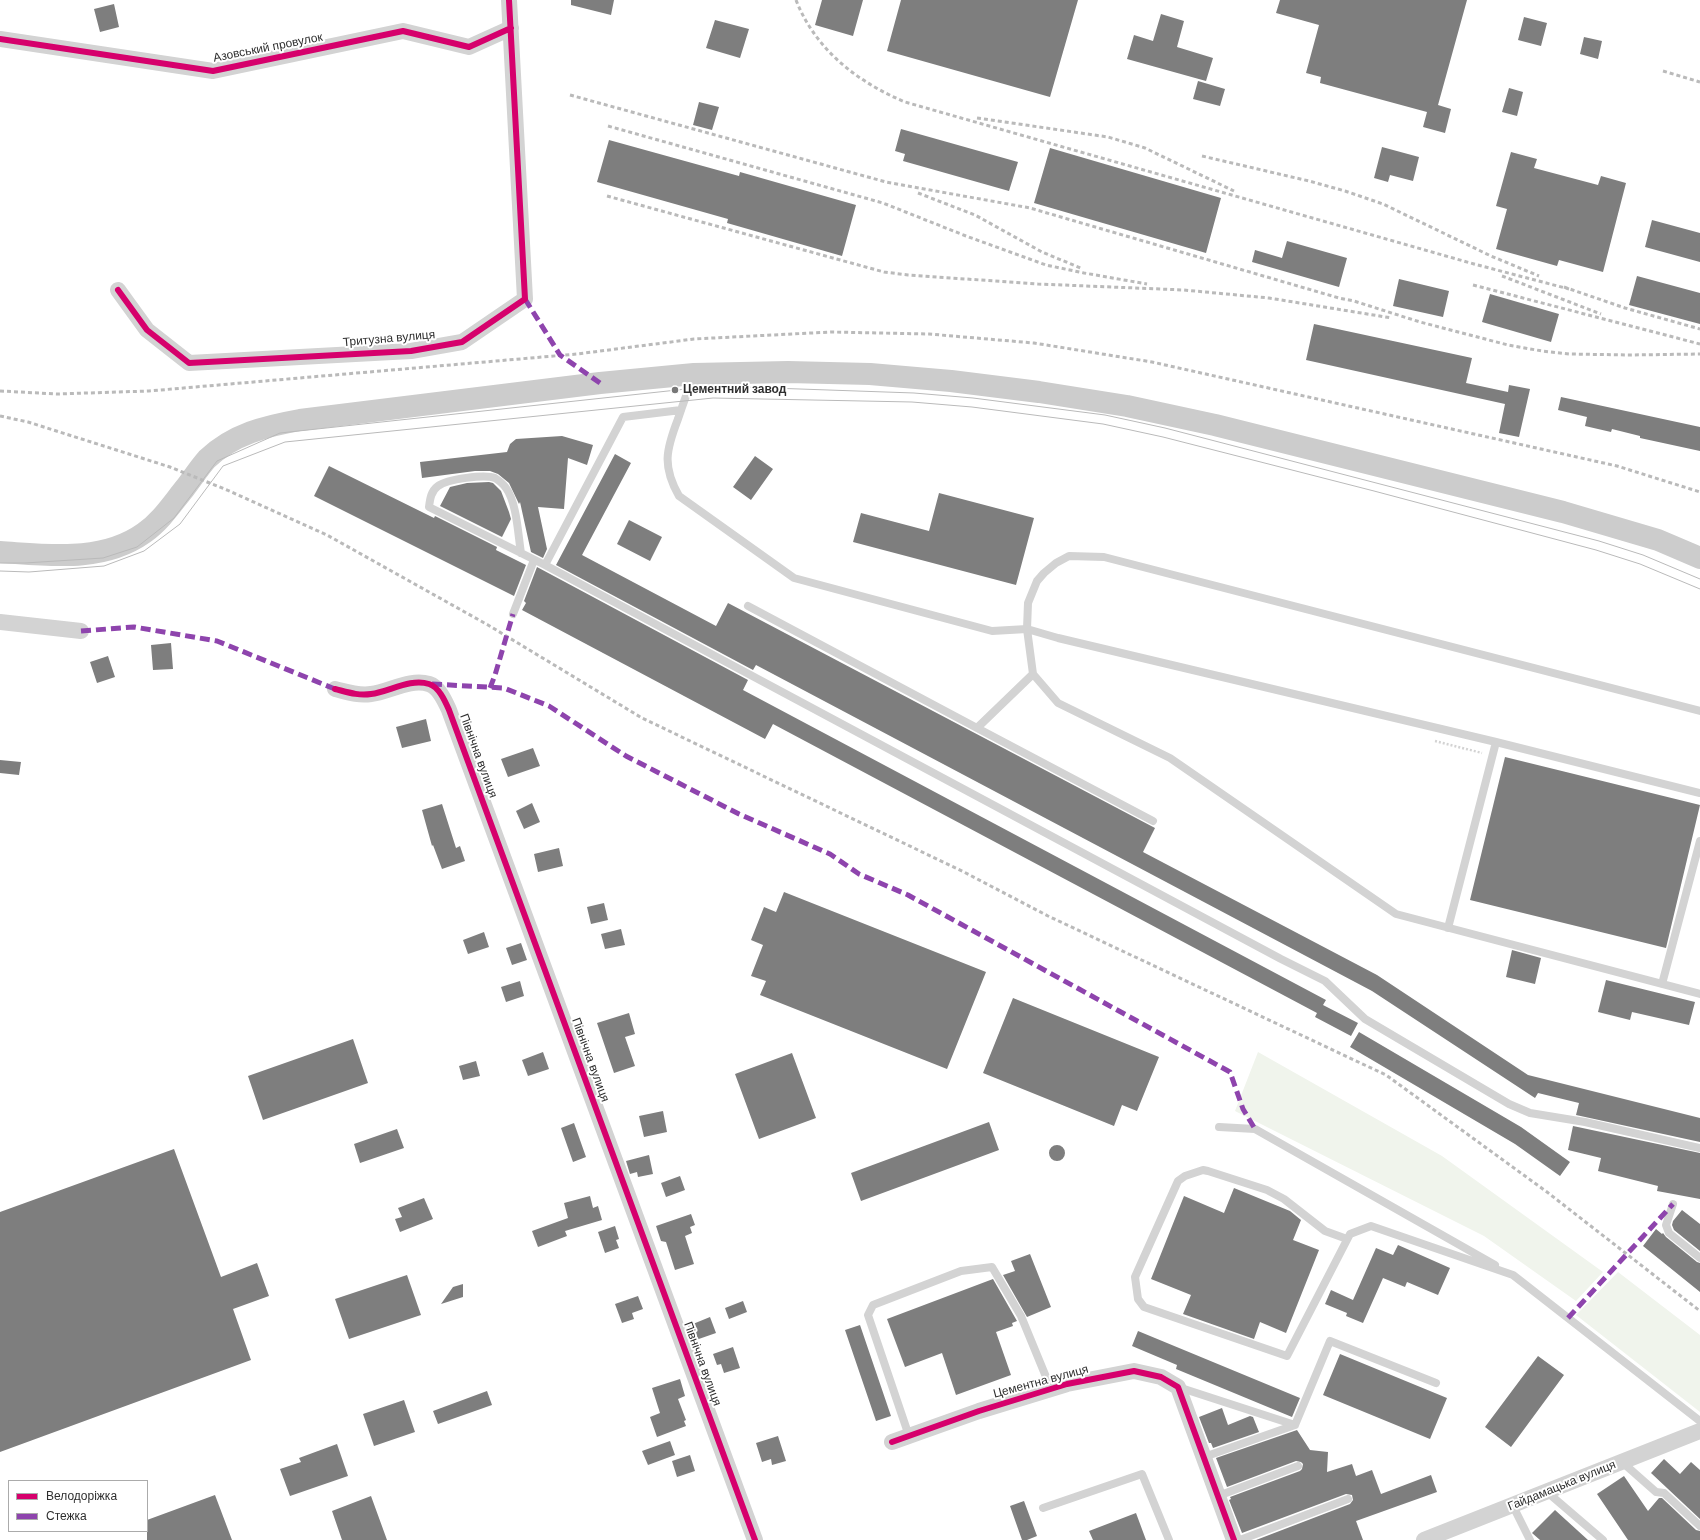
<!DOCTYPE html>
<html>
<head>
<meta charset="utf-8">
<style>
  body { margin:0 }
  #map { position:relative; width:1700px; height:1540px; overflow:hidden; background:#fff; font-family:"DM Sans",sans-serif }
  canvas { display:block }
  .legend { position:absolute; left:8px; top:1480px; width:140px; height:52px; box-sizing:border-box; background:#fff; border:1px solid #ababab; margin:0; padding:5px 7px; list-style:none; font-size:12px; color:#2e2e2e }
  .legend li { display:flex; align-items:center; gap:8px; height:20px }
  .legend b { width:20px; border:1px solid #ababab }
</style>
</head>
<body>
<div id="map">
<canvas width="1700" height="1540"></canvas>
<ul class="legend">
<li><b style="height:5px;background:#d6006c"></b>Велодоріжка</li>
<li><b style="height:5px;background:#8e44ad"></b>Стежка</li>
</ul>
</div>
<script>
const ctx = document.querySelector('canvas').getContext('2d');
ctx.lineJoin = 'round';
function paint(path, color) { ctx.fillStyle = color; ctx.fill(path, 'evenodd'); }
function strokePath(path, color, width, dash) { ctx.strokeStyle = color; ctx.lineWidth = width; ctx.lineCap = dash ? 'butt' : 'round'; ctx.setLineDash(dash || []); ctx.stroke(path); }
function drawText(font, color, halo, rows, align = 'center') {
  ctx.font = font + ' "DM Sans",sans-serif'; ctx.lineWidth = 4; ctx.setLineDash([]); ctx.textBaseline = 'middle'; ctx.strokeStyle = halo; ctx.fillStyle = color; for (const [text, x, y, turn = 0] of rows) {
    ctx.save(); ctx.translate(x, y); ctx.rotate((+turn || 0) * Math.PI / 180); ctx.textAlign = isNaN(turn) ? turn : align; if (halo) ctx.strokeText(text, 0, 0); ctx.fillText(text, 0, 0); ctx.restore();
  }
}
paint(new Path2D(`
  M1258 1052 1442 1156 1603 1272 1576 1301 1484 1236 1235 1111Z
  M1618 1272 1700 1335V1412L1576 1315Z`), '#f0f4ec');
paint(new Path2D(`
  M571 0H614L611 15 571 5Z
  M822 0H863L853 36 815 25Z
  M901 0H1078L1050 97 887 51Z
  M1280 0H1467L1438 105 1451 109 1445 133 1423 127 1427 112 1320 83 1321 77 1306 73 1319 25 1276 13Z
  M114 4 119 27 100 32 94 9Z
  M1161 14 1184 21 1177 47 1213 58 1206 81 1127 59 1134 35 1153 41Z
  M1524 17 1547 23 1541 46 1518 40Z
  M715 20 749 29 740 58 706 48Z
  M1584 37 1602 41 1598 59 1580 54Z
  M1198 81 1225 89 1220 106 1193 99Z
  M1509 88 1523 92 1517 116 1502 112Z
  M699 102 719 107 712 130 693 125Z
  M901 129 1018 162 1009 191 903 161 905 154 895 151Z
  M609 140 739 176 740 172 856 205 842 256 727 223 728 219 597 182Z
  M1382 147 1419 157 1413 181 1390 175 1388 182 1374 178Z
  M1050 148 1221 198 1206 253 1034 203Z
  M1511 152 1537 159 1534 168 1598 185 1601 176 1626 183 1603 272 1559 260 1557 266 1496 249 1507 209 1496 206Z
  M1652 220 1700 233V262L1645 247Z
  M1287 241 1347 258 1339 287 1252 262 1255 250 1282 258Z
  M1637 276 1700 293V324L1629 305Z
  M1399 279 1449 291 1443 317 1393 306Z
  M1490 294 1559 314 1551 342 1482 322Z
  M1314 324 1472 358 1466 383 1508 392 1509 385 1530 389 1519 437 1499 433 1505 404 1306 360Z
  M1561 397 1700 427V451L1640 438V436L1612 429 1611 432 1585 426 1587 417 1558 410Z
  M562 436 593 445 587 465 568 458 564 509 538 507 547 549 543 558 531 552 520 502 519 504 509 483 498 474 490 471H475L422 478 420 462 507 452 510 444 516 439Z
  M615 454 631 463 582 555 716 626 728 603 1155 828 1143 852 1377 975 1528 1075 1700 1118V1142L1576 1115 1579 1103 1538 1093 1535 1098 1372 991 756 665 753 670 556 565Z
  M755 456 773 469 751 500 733 487Z
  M329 466 434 518 435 516 497 547 496 550 526 565 514 596 314 496Z
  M489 482 493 483 501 491 509 512 511 519 502 537 440 506 450 487 467 483Z
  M939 493 1034 518 1016 585 853 542 861 513 929 531Z
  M629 520 662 537 650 561 617 544Z
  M537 567 748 680 743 690 1326 1000 1323 1005 1358 1023 1351 1036 1315 1017 1317 1013 773 724 765 739 522 610 526 603 524 601Z
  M171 643 173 669 153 670 151 645Z
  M108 656 115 677 97 683 90 662Z
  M426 719 431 741 402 748 396 727Z
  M533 748 540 766 508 777 501 759Z
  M1505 757 1700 805 1666 948 1470 900Z
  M0 760 21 762 19 775 0 773Z
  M532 803 540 822 524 829 516 811Z
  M442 804 456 848 460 846 465 861 442 869 433 845 432 846 422 810Z
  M559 848 563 866 538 872 534 854Z
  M784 892 986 972 947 1069 760 995 766 981 751 976 763 945 751 940 764 907 776 912Z
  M604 903 608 920 591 924 587 907Z
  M621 929 625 945 605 949 601 934Z
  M484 932 489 947 468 954 463 940Z
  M521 943 527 960 512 965 506 948Z
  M1512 950 1541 958 1535 984 1506 977Z
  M1606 980 1695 1002 1689 1025 1632 1012 1630 1020 1598 1012Z
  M520 981 524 996 506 1002 501 987Z
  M1013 998 1159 1057 1137 1111 1122 1105 1114 1126 983 1073Z
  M629 1013 635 1034 625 1037 635 1066 614 1073 597 1023Z
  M1359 1032 1521 1127 1570 1162 1560 1176 1515 1144 1350 1047Z
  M353 1039 368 1083 263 1120 248 1076Z
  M543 1052 549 1069 528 1076 522 1060Z
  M792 1053 816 1118 759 1139 735 1074Z
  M476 1061 480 1076 463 1080 459 1066Z
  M663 1111 667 1132 644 1137 639 1116Z
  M989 1122 999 1150 861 1201 851 1173Z
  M574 1123 586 1157 573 1162 561 1128Z
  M1573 1126 1700 1153V1199L1657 1191 1658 1186 1598 1171 1601 1158 1568 1150Z
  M397 1129 404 1148 360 1163 354 1144Z
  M1049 1153a8 8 0 1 1 16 0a8 8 0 1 1-16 0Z
  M174 1149 221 1277 257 1263 269 1296 233 1309 251 1360 0 1452V1212Z
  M649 1155 653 1174 638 1177 637 1172 630 1174 626 1161Z
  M680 1176 685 1190 666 1197 661 1183Z
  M1234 1188 1290 1211 1301 1220 1293 1240 1319 1250 1286 1333 1260 1322 1254 1339 1183 1314 1191 1295 1151 1279 1184 1196 1224 1213Z
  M590 1196 593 1208 598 1206 602 1220 565 1231 567 1236 538 1247 532 1231 568 1218 564 1203Z
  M424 1198 433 1219 400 1232 395 1219 402 1217 398 1208Z
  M1682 1210 1700 1224V1251L1674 1230 1672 1225 1673 1221Z
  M691 1214 695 1225 690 1227 692 1233 685 1236 694 1264 675 1270 666 1242 661 1241 656 1226Z
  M615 1226 619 1239 616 1240 619 1248 605 1253 598 1232Z
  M1656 1229 1662 1234 1663 1233 1666 1237 1697 1262 1700 1263V1292L1643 1246Z
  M1398 1245 1450 1268 1438 1295 1407 1282 1405 1287 1383 1278 1363 1323 1346 1316 1347 1313 1325 1304 1331 1290 1353 1300 1376 1248 1393 1255Z
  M1030 1254 1051 1307 1027 1317 1003 1275 1015 1271 1011 1261Z
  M407 1275 421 1315 349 1339 335 1299Z
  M993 1279 1017 1321 1012 1323 1013 1326 996 1332 1011 1375 956 1395 942 1353 905 1367 887 1319Z
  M463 1284V1297L441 1304 453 1287Z
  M638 1296 643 1309 632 1313 634 1319 622 1323 615 1304Z
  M743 1301 747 1312 729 1319 725 1308Z
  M710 1317 716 1333 693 1341 688 1326Z
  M860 1325 891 1416 876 1421 845 1330Z
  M1138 1331 1300 1398 1292 1417 1176 1369 1177 1365 1132 1346Z
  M733 1347 740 1368 724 1373 721 1364 717 1365 713 1354Z
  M1340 1354 1447 1398 1430 1439 1323 1395Z
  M1538 1356 1564 1375 1511 1447 1485 1427Z
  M680 1379 685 1396 678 1399 686 1420 684 1421 686 1426 657 1437 650 1417 660 1413 652 1388Z
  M487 1391 492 1405 438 1424 433 1411Z
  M404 1400 415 1432 374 1446 363 1414Z
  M1222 1408 1228 1425 1250 1416 1253 1417 1259 1432 1213 1448 1211 1443H1209L1199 1417Z
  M1297 1430 1310 1450 1328 1452 1327 1472 1352 1464 1356 1476 1372 1470 1381 1494 1431 1475 1437 1492 1356 1521 1363 1540H1256L1350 1504 1353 1500 1352 1495 1346 1494 1242 1533 1229 1500 1231 1499 1230 1497 1300 1471 1302 1469 1303 1464 1301 1462 1296 1461 1227 1487 1216 1458Z
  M778 1436 786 1461 772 1465 771 1459 762 1462 756 1443Z
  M670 1441 675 1455 648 1465 642 1451Z
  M337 1444 348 1476 290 1496 280 1469 301 1462 299 1458Z
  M690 1455 695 1471 677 1477 672 1461Z
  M1664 1459 1680 1474 1691 1462 1700 1470V1519L1651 1473Z
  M1624 1476 1648 1511 1659 1498H1662L1696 1530 1700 1531V1540H1628L1597 1494Z
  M215 1495 232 1540H147V1520Z
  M371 1496 387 1540H342L332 1511Z
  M1024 1501 1037 1536 1027 1540H1022L1010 1506Z
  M1555 1510 1588 1540H1540L1532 1533Z
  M1136 1513 1146 1540H1093L1089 1531Z`), '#7e7e7e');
strokePath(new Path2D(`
  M1435 741 1482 753`), '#d3d3d3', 2.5, [2, 2]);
strokePath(new Path2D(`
  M694 375C688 390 683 404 678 419 666 450 662 466 679 496L794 578 992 631 1027 629 1058 638 1496 742 1700 793
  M521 553C518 535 517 503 506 488 504 485 498 480 495 478 485 474 447 479 438 486 431 491 430 499 429 507L545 565 623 417 681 410
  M545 565 1281 959 1325 981 1365 1019 1509 1104 1530 1113 1585 1122 1700 1148
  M748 606 977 728 1033 674
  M513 614 534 560
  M1700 711 1104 557 1069 556 1056 563 1044 573 1037 581 1028 603 1027 629 1033 674 1058 703 1170 758 1396 914 1700 994
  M977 728 1153 821
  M1448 928 1496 742
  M1662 984 1700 841
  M1219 1127 1255 1129 1495 1265
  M1673 1204 1666 1225 1669 1233 1700 1258
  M1347 1239 1325 1231 1284 1199 1267 1190 1208 1171 1203 1170 1185 1176 1178 1181 1135 1277 1138 1299 1144 1307 1287 1356 1350 1234 1371 1226 1513 1275 1700 1421
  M1178 1387 1295 1425 1330 1341 1436 1383
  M909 1436 868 1315 873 1305 961 1271 992 1267 1021 1316 1051 1389
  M1204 1457 1295 1425
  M1622 1462 1656 1492 1664 1493 1700 1526
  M1547 1492 1603 1540
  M1218 1496 1298 1466
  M1513 1506 1530 1540
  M1043 1508 1142 1474 1169 1540
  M1240 1540 1348 1499`), '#d3d3d3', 8);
strokePath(new Path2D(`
  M0 39 213 71 403 31 469 47 511 28
  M118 290 147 330 189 363 411 351 462 342 525 299 509 0
  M0 622 81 631
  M335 689C347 692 358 696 371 694 389 692 410 678 429 684 439 687 445 701 449 710L755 1540
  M892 1442 979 1411 1067 1384 1134 1371 1161 1377 1178 1387 1234 1540
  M1424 1540 1700 1431`), '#d3d3d3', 16);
strokePath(new Path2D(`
  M0 552C48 555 102 563 144 533 161 521 172 504 185 488 192 479 199 468 207 459 233 434 266 426 300 420L600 383 694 374 788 372 870 374 951 381 1039 392 1127 406 1215 425 1563 512 1658 540 1700 558`), '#ccc', 22);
strokePath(new Path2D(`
  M0 563H25L103 558 137 547 174 518 217 461 280 433 714 386 914 393 973 398 1105 415 1165 428 1599 541 1643 555 1700 579
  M0 571 29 572 104 566 144 551 180 524 223 466 285 442 713 398 912 402 972 407 1103 424 1163 437 1374 491 1596 550 1640 564 1700 589`), '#bababa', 1);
strokePath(new Path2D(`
  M796 0C815 49 857 82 905 102L1474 264 1569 289
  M1663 71 1700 82
  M570 95 886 182 1030 208 1339 298 1354 301 1420 322 1508 345 1542 351 1569 354 1630 355 1700 354
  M977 118 1108 137 1145 148 1234 191
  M608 126 883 203 966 236 1046 265 1084 273 1147 284
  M1202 156 1309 181 1345 191 1383 204 1491 256 1539 276
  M918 193 975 215 1042 252 1083 269
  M607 196 884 272 908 275 1038 284 1184 290 1269 298 1392 318
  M1502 276 1601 314
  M1473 285 1700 344
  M1564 287 1625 308 1700 329
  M0 391 57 394 149 391 577 354 694 339 831 332 929 334 1034 343 1152 362 1617 466 1700 492
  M0 416 28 422 170 467 227 490 327 535 488 625 642 718 964 872 1048 916 1386 1075 1547 1192 1700 1311`), '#bababa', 3, [4, 3]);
strokePath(new Path2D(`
  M525 299 560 355 600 383
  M81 631 134 627 217 641 335 689
  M432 684 504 688 549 706 626 756 739 814 830 854 859 874 908 895 1230 1072 1243 1109 1255 1129
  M490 688 495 675 513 614
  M1568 1318 1673 1204`), '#8e44ad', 5, [10, 5]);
strokePath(new Path2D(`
  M0 39 213 71 403 31 469 47 511 28
  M118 290 147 330 189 363 411 351 462 342 525 299 509 0
  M335 689C347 692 358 696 371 694 389 692 410 678 429 684 439 687 445 701 449 710L755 1540
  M892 1442 979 1411 1067 1384 1134 1371 1161 1377 1178 1387 1234 1540`), '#d6006c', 6);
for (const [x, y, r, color] of [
  [675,390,4,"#777"]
]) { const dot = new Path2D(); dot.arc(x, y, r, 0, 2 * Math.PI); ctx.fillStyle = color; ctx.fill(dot); strokePath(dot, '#fff', 1.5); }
drawText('12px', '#2e2e2e', '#fff', [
  ["Азовський провулок",268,48,-11],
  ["Тритузна вулиця",389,339,-5],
  ["Північна вулиця",478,756,70],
  ["Північна вулиця",590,1060,70],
  ["Північна вулиця",702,1364,70],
  ["Цементна вулиця",1041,1382,-15],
  ["Гайдамацька вулиця",1562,1486,-22]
]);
drawText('bold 12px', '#2e2e2e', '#fff', [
  ["Цементний завод",683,390]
], 'left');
</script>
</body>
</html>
